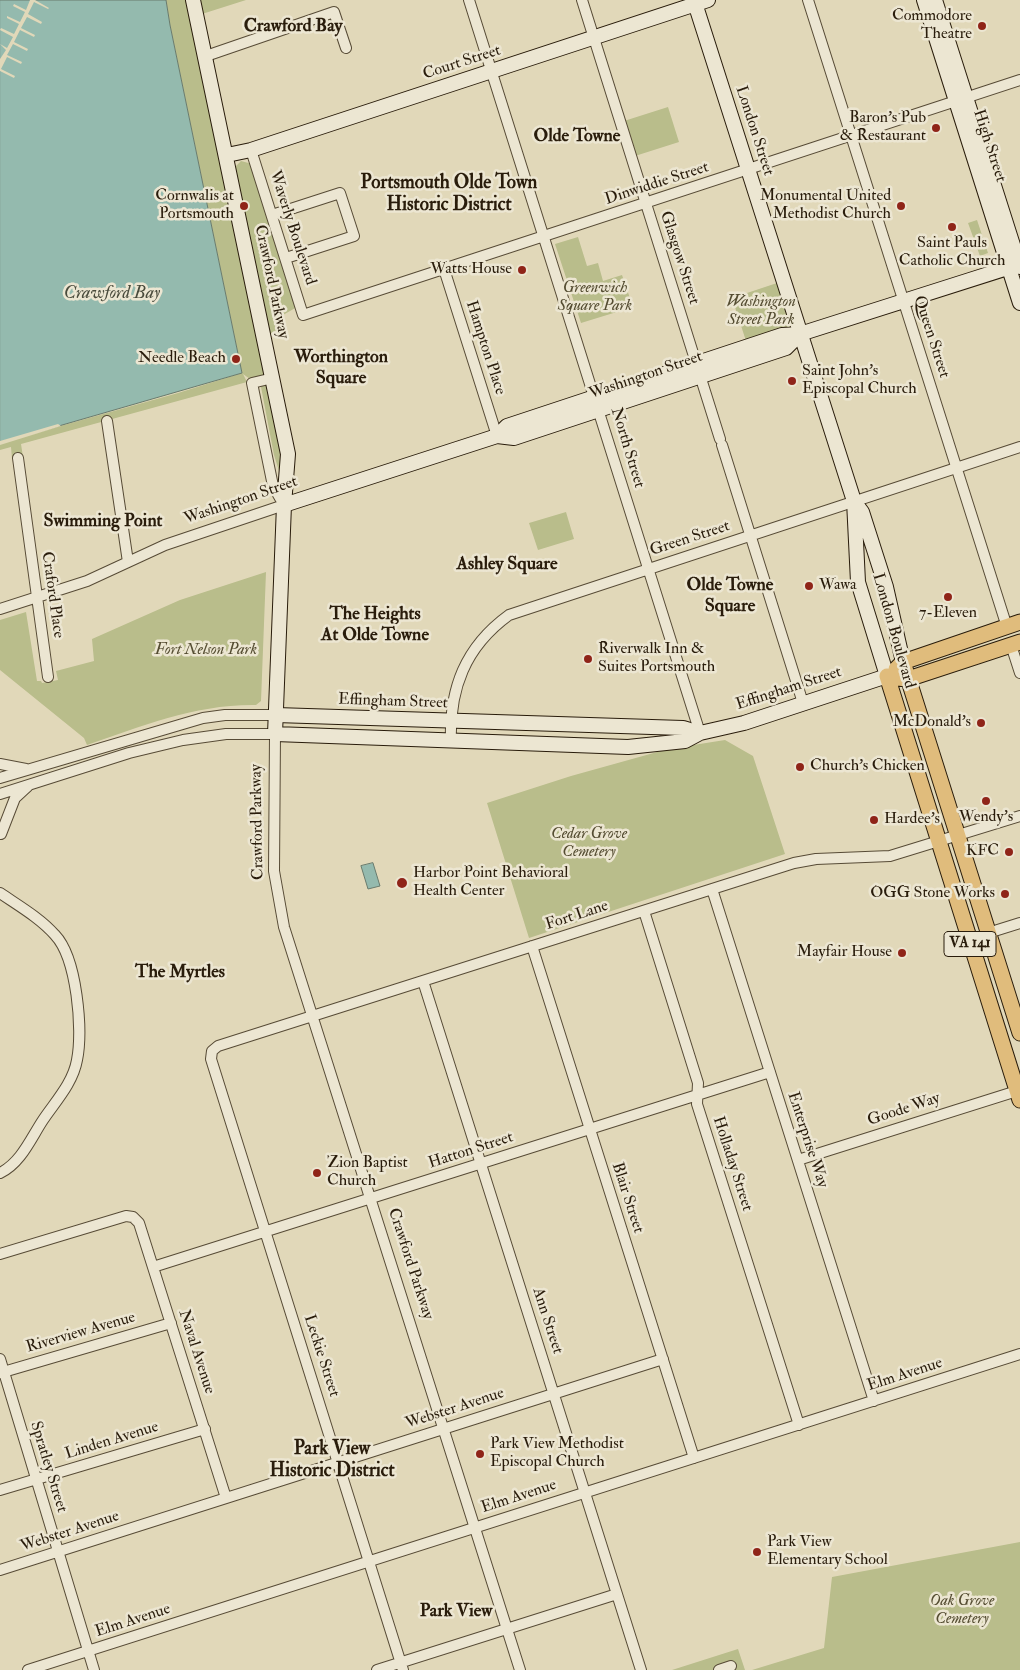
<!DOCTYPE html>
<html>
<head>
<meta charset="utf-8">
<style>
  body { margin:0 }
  canvas { display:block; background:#e1d8b9 }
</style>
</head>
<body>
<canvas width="1020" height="1670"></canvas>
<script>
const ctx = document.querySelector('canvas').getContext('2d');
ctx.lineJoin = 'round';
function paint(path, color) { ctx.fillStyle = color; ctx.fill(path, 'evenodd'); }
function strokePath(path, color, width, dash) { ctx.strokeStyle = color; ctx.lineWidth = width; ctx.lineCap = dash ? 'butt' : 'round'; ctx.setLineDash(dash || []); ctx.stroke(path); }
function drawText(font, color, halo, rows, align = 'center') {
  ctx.font = font + ' "IM FELL Double Pica",serif'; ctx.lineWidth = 5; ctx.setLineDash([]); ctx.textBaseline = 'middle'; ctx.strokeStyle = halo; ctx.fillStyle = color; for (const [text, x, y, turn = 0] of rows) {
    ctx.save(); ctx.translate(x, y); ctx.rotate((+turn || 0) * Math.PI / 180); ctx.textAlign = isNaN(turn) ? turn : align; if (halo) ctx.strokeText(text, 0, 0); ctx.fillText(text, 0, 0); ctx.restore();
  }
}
paint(new Path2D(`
  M166 0H188L224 168 235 167 241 161 256 165 297 307 283 315 278 330 269 334 281 458 280 474 274 455 261 387 243 374 247 382 21 444 23 457 12 459 11 447 0 450V443L178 393 242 373 170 25Z
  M200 0H246L202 14Z
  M668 107 679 142 635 156 624 121Z
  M977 220 988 253 980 256 968 223Z
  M578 237 587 266 598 263 603 281 622 275 633 307 581 323 555 244Z
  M777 283 791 327 746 341 732 298Z
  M566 512 574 539 538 550 529 523Z
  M266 572 261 701 256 705C196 704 142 726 87 745L84 738 0 670V620L26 612 37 681H41L42 683 58 680 56 671 94 661 92 639 180 600Z
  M725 740 753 756 785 854 529 938 487 803 571 776 668 749Z
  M1020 1542V1670H752L824 1648 832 1577Z
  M738 1649 745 1670H672Z`), '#b9bd8b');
const water = new Path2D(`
  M0 0H166L170 25 242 373 0 443Z
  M373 863 380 886 368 889 361 866Z`);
paint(water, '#94baae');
strokePath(water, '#697b6d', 1);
paint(new Path2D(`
  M30 0H35L49 8 48 9 34 2 28 14 42 22 41 24 27 17 21 28 35 35 34 37 20 30 14 42 28 49 27 51 13 44 7 55 22 62 21 64 7 57 1 69 15 76 14 78 0 71V59L6 50 0 44 7 48 13 37 0 30 1 28 14 34 19 24 7 18V16L20 22 25 12 13 6 14 4 26 10Z
  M58 424 61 426 0 445V441Z`), '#e1d8b9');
const street = new Path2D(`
  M469 0 700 733
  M582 0 720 439
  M808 0 1007 627
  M206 56 334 12 346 48
  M251 150 303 315 1020 80
  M272 215 340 193 354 236 286 258
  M444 269 497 436
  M107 421 128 562
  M722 445 803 703
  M18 458 48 677
  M0 609 87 581 165 545 284 505 273 486 252 383 273 378
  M1011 645 1020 673
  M451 742C449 689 465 647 509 615L1020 447
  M0 764 26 769
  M0 778 203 718 225 715H276
  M0 794 129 753 183 740 226 734H275L274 871 284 927 520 1670
  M1 834 15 798 28 786
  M712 889 874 1401
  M0 893C19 906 40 918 55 935 77 958 83 1030 77 1060 73 1083 55 1102 43 1120 31 1138 21 1163 0 1173
  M644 911 698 1083 697 1104 799 1425
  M988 933 1020 923
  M532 946 694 1458
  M423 981 641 1670
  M798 1160 1020 1090
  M0 1254 126 1216 133 1217 139 1223 226 1498
  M153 1267 770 1072
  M0 1359 94 1670
  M0 1373 171 1323
  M0 1490 205 1429
  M0 1570 663 1359
  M28 1670 1020 1354
  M377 1670 617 1594
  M403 1670 211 1059 212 1051 218 1046 794 863 816 859 890 856 1020 816
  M719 1670 731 1666`);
const secondary = new Path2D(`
  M193 0 288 454 284 505 275 734 628 747 685 741 700 733 744 723 887 676 858 582 854 501 694 0
  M924 0 1020 303
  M935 0 1020 267
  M227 155 251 150 708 0
  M497 436 514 438 786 348 800 334
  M856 504 862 512 886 587 903 662
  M284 505 497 436 507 426 782 335 800 334 1020 264
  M276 715 683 728 700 733`);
const primary = new Path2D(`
  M903 662 1020 1033
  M896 669 903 662 1020 622
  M887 676 1020 1100
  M897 678 908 679 1020 642`);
strokePath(street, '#574b36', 12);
strokePath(secondary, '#291c0b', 16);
strokePath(primary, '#291c0b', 17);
strokePath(street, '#ece6d2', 10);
strokePath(secondary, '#ece6d2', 14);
strokePath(primary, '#e0bc7c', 15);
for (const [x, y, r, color] of [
  [982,26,5,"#8f2418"],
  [936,128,5,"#8f2418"],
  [244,206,5,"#8f2418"],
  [901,206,5,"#8f2418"],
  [952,227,5,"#8f2418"],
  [522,270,5,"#8f2418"],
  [236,359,5,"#8f2418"],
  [792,381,5,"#8f2418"],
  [809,586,5,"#8f2418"],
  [948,597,5,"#8f2418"],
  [588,659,5,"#8f2418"],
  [981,723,5,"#8f2418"],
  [800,767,5,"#8f2418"],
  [986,801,5,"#8f2418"],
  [874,820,5,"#8f2418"],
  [1009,852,5,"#8f2418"],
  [402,883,6,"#8f2418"],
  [1005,894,5,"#8f2418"],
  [902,953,5,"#8f2418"],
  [317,1173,5,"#8f2418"],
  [480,1454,5,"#8f2418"],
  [757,1552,5,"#8f2418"]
]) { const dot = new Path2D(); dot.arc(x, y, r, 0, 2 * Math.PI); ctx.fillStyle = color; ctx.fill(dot); strokePath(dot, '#ece6d2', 2); }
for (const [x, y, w] of [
  [970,944,52]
]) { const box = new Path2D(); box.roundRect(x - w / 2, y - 12.5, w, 25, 4); ctx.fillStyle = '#ece6d2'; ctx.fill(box); strokePath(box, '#291c0b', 1); }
drawText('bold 15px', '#291c0b', null, [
  ["VA 141",970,944]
]);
drawText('16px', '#291c0b', '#ece6d2', [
  ["Commodore",972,17],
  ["Theatre",972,35],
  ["Baron’s Pub",926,119],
  ["& Restaurant",926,137],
  ["Cornwalis at",234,197],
  ["Portsmouth",234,215],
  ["Monumental United",891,197],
  ["Methodist Church",891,215],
  ["Saint Pauls",952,244,"center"],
  ["Catholic Church",952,262,"center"],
  ["Watts House",512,270],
  ["Needle Beach",226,359],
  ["Saint John's",802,372,"left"],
  ["Episcopal Church",802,390,"left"],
  ["Wawa",819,586,"left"],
  ["7-Eleven",948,614,"center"],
  ["Riverwalk Inn &",598,650,"left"],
  ["Suites Portsmouth",598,668,"left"],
  ["McDonald's",971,723],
  ["Church's Chicken",810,767,"left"],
  ["Wendy's",986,818,"center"],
  ["Hardee's",884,820,"left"],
  ["KFC",999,852],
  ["Harbor Point Behavioral",413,874,"left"],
  ["Health Center",413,892,"left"],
  ["OGG Stone Works",995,894],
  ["Mayfair House",892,953],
  ["Zion Baptist",327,1164,"left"],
  ["Church",327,1182,"left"],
  ["Park View Methodist",490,1445,"left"],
  ["Episcopal Church",490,1463,"left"],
  ["Park View",767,1543,"left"],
  ["Elementary School",767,1561,"left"]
], 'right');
drawText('16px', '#291c0b', '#ece6d2', [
  ["Court Street",462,63,-18],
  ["London Street",754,131,72],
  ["High Street",989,146,72],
  ["Dinwiddie Street",657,184,-18],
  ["Waverly Boulevard",292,228,72],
  ["Glasgow Street",679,258,72],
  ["Crawford Parkway",271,282,78],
  ["Queen Street",931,337,72],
  ["Hampton Place",485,348,72],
  ["Washington Street",646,376,-19],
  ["North Street",627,448,73],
  ["Washington Street",241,501,-19],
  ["Green Street",690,539,-18],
  ["Craford Place",52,595,82],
  ["London Boulevard",893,631,74],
  ["Effingham Street",789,689,-18],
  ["Effingham Street",393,702,2],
  ["Crawford Parkway",258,822,-91],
  ["Fort Lane",577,916,-18],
  ["Goode Way",904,1110,-18],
  ["Enterprise Way",807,1140,72],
  ["Hatton Street",471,1151,-18],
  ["Holladay Street",732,1164,72],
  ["Blair Street",627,1198,72],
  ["Crawford Parkway",410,1264,72],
  ["Ann Street",547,1321,72],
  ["Riverview Avenue",81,1333,-16],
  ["Naval Avenue",196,1352,72],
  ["Leckie Street",321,1356,72],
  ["Elm Avenue",905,1375,-18],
  ["Webster Avenue",455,1409,-18],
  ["Linden Avenue",112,1441,-17],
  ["Spratley Street",48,1467,73],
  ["Elm Avenue",519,1497,-18],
  ["Webster Avenue",70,1532,-18],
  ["Elm Avenue",133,1621,-18]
]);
drawText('italic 16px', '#544c31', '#ece6d2', [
  ["Greenwich",595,289],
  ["Square Park",595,307],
  ["Washington",761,303],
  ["Street Park",761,321],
  ["Fort Nelson Park",206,651],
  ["Cedar Grove",589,835],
  ["Cemetery",589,853],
  ["Oak Grove",962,1602],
  ["Cemetery",962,1620]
]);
drawText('bold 18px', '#291c0b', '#ece6d2', [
  ["Crawford Bay",293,27],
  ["Olde Towne",577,137],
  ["Worthington",341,358],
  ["Square",341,379],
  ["Swimming Point",103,522],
  ["Ashley Square",507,565],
  ["Olde Towne",730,586],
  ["Square",730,607],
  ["The Heights",375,615],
  ["At Olde Towne",375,636],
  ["The Myrtles",180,973],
  ["Park View",456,1612]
]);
drawText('italic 18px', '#494b3c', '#ece6d2', [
  ["Crawford Bay",112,294]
]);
drawText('bold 19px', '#291c0b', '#ece6d2', [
  ["Portsmouth Olde Town",449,184],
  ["Historic District",449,206],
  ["Park View",332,1450],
  ["Historic District",332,1472]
]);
</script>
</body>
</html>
